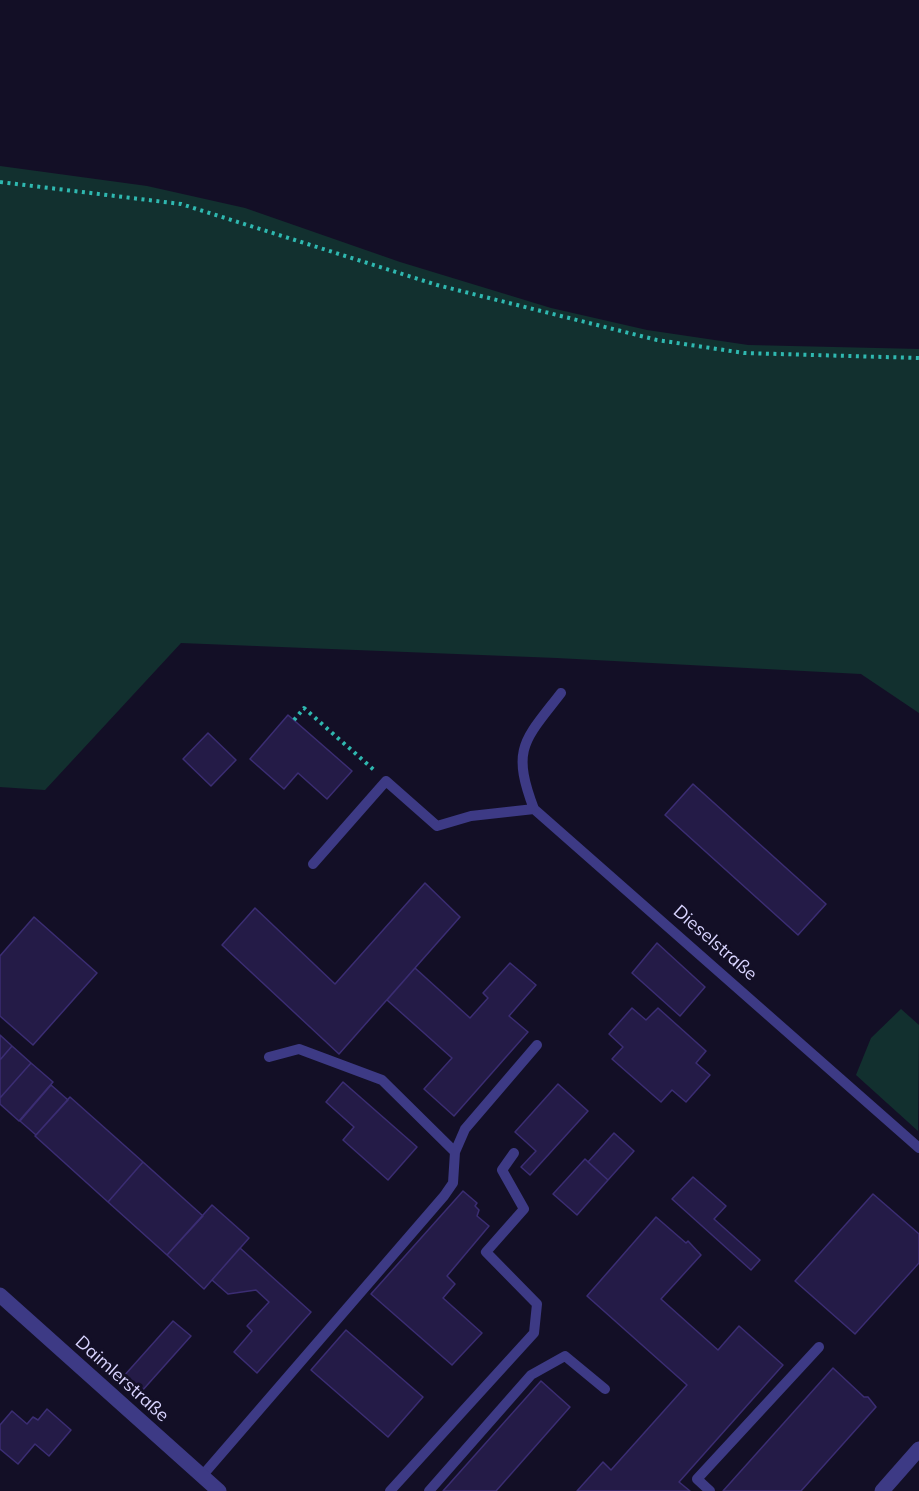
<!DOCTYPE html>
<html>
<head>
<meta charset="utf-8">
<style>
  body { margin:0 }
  canvas { display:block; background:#130f26 }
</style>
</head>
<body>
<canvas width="919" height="1491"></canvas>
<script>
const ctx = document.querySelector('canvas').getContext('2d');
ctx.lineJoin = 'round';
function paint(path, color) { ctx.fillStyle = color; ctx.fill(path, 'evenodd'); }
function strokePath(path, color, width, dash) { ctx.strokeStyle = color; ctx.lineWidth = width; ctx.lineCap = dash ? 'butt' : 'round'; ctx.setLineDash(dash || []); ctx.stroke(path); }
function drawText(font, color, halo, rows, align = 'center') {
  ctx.font = font + ' Mulish,sans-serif'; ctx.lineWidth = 6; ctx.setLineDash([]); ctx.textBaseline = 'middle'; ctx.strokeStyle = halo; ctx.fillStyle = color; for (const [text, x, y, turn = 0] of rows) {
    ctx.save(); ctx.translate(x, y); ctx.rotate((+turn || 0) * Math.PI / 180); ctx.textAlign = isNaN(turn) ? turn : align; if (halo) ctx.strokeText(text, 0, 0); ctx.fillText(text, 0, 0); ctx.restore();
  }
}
paint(new Path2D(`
  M0 166 147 186 245 208 400 262 551 308 647 330 748 345 919 349V713L861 674 557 658 181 643 45 790 0 787Z
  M901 1009 919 1025 918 1131 856 1075 871 1038Z`), '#12302f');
const building = new Path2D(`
  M288 715 352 771 327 799 298 773 284 789 250 759Z
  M208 733 236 760 211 786 183 759Z
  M693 784 826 904 798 935 665 815Z
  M425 883 460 917 339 1054 222 945 255 908 335 984Z
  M34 917 97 973 33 1045 0 1016V956Z
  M657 943 705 987 680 1016 632 973Z
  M510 963 536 985 509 1016 528 1032 454 1116 424 1089 452 1058 387 1000 415 968 470 1018 488 998 483 993Z
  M632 1008 646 1020 658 1008 706 1051 696 1063 710 1075 686 1102 672 1090 661 1102 612 1059 623 1047 609 1034Z
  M0 1035 12 1046 0 1060Z
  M12 1046 31 1063 0 1098V1060Z
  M31 1063 53 1082 19 1121 0 1104V1098Z
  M343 1082 417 1147 388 1180 343 1140 354 1127 326 1102Z
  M558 1084 588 1111 530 1175 521 1167 536 1151 515 1132Z
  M51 1085 68 1100 36 1135 20 1121Z
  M70 1097 143 1162 108 1202 35 1136Z
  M614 1133 634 1151 608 1180 588 1162Z
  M585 1159 608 1180 577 1215 553 1194Z
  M143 1162 203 1216 167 1255 108 1202Z
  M693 1177 726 1206 714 1219 760 1260 751 1270 672 1199Z
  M463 1191 477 1203 475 1206 479 1210 477 1216 489 1226 447 1276 455 1284 443 1298 482 1333 452 1365 371 1294Z
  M873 1194 919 1234V1263L855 1334 795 1281Z
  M212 1205 249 1238 204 1289 167 1255Z
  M656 1217 686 1243 688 1241 701 1255 661 1299 718 1350 739 1326 783 1365 679 1482 690 1491H577L603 1462 611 1470 687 1385 587 1296Z
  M240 1248 311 1312 257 1373 234 1352 252 1331 247 1326 269 1302 256 1290 228 1294 212 1280Z
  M173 1321 191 1336 141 1392 123 1377Z
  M346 1330 423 1397 388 1437 311 1370Z
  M833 1368 864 1397H868L876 1407 801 1491H723Z
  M541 1381 570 1407 496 1491H443Z
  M47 1409 71 1430 49 1456 35 1444 18 1464 0 1449V1425L12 1411 27 1424 33 1417 38 1420Z`);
paint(building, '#241b47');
strokePath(building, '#3b2d73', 1.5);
strokePath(new Path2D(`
  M0 182 181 204 437 285 657 340 744 353 919 358
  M294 720 304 708 374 770`), '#2fb8b0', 4, [3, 4.5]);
strokePath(new Path2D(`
  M534 809C511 748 524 741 561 693
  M313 864 386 781 437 826 471 816 534 809 919 1148
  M269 1057 299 1049 382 1080 455 1152
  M202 1476 444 1196 453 1183 455 1152 465 1129 537 1045
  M390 1491 534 1333 537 1304 486 1252 524 1209 502 1170 514 1153
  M429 1491 531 1375 565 1356 605 1389
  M710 1491 697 1479 819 1347`), '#3d3a85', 10);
strokePath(new Path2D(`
  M0 1295 219 1491
  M882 1491 919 1449`), '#3d3a85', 15);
drawText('18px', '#d9d4ff', '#130f26', [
  ["Dieselstraße",715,943,41],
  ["Daimlerstraße",122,1379,42]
]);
</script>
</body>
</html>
